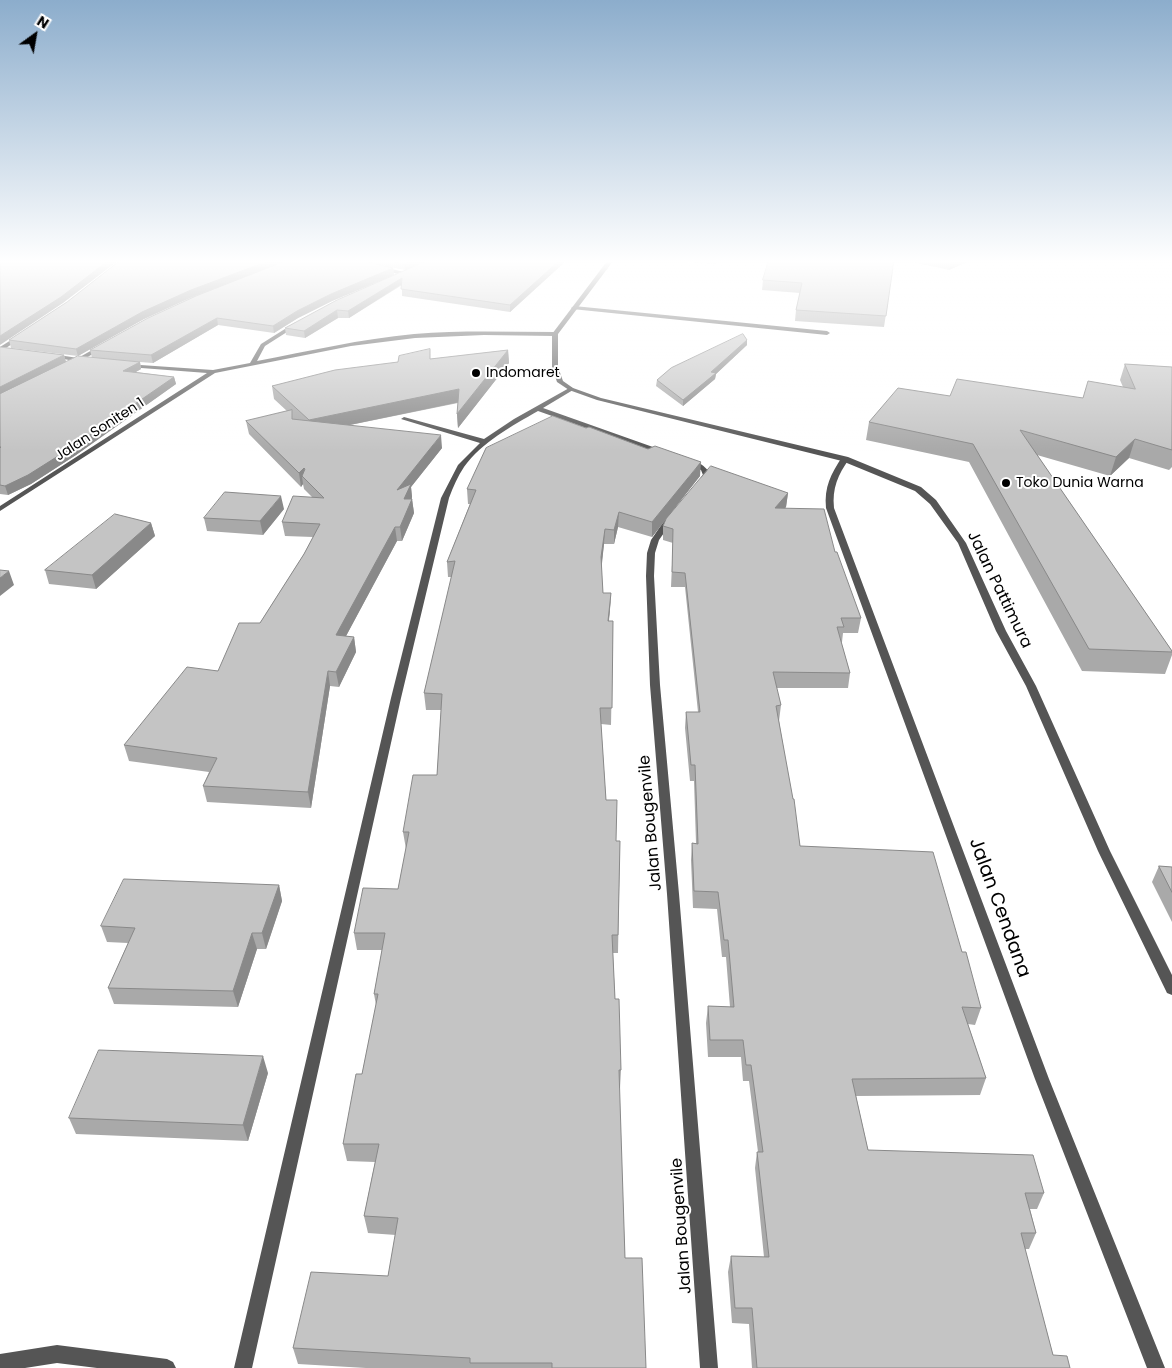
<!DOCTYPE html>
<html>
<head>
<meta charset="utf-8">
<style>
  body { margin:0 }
  #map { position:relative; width:1172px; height:1368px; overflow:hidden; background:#fff; font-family:Poppins,sans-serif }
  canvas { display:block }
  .north { position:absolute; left:10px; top:10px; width:50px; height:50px; -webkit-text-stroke:4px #fff; paint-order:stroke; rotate:32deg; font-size:14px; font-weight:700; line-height:20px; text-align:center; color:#000 }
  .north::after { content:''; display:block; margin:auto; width:18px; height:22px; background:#000; clip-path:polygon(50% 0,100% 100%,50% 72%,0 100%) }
</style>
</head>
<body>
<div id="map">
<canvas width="1172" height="1368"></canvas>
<div class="north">N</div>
</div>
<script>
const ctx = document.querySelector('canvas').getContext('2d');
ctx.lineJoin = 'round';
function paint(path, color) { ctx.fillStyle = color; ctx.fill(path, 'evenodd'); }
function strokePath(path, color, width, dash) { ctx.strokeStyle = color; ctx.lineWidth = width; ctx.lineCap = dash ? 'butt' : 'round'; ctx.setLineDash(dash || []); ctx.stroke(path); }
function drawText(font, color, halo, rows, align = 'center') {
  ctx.font = font + ' Poppins,sans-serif'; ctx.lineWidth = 4; ctx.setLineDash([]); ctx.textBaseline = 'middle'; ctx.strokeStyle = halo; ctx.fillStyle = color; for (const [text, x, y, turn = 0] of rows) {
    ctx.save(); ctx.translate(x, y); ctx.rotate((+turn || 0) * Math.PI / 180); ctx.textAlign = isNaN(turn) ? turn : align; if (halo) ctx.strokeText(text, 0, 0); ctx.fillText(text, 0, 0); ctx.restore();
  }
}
paint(new Path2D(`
  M380 266 408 273 409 274 406 276 378 269Z
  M574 306 827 331 830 333 827 335 572 309 571 308Z
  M296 322 298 323V325L265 346 257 361C309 351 361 339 414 334 461 330 508 332 555 332L558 334 555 336 484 335 415 338 351 346 215 373 0 511V506L207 373 128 367 126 366V364L213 370 250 363 261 344Z
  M19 335 24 336 0 352V347Z
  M101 345 103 346V348L79 362 49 356 52 354 78 358Z
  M571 387 574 389 573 390 543 408 667 452 660 454 538 411C512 426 482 442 464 467 458 476 453 487 449 498L401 698 252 1368H234L391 698 441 498 458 465 480 443 401 419 404 417 484 439 514 419Z
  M842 457H845L849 459C838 475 832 488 834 508L1049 1079 1165 1368H1147L1035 1079 826 508C824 487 831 474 842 457Z
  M686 459C696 459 706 466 711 475L705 485H702L698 483 703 475 701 470 686 463Z
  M666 518H672L673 520 659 540 655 553 654 576 660 685 679 894 718 1368H700L667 894 650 685 646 576 647 553 651 540Z
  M57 1345 167 1359 173 1362 176 1368H97L57 1363 25 1368H0V1354Z`), '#555');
paint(new Path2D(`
  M608 260H614L558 334V367L563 381 573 388 601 398 848 457 921 487 936 500 966 543 1006 631 1036 686 1110 851 1172 975V995L1167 993 1098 851 1026 686 996 631 958 543 930 504 915 491 842 461 597 400 569 390 557 382 552 367V334Z`), '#555');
paint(new Path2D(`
  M0 260H31L0 261Z
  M121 260H567L510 312 402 296V285L349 318H338L305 338 286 335 285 328 405 270 376 264 393 268 394 275 332 301 298 318 274 333 218 325 153 363 140 362 141 369 136 372 174 377 176 384 76 455 31 484 8 495 0 494V347L64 355 66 362 92 358 90 350 192 297 144 319 78 356 11 348 9 340 67 302Z
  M654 260H718L716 264Z
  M894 260 884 327 795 321 796 310 800 293 762 290 763 280Z
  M903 260H971L949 270Z
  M747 340V345L716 374 715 379 683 406 656 386 657 380Z
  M508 350 509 363 458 428 457 414 458 403 350 425 442 448 411 487 412 497V499L414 513 402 541H397L346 636 354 637 356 652 339 687 330 686 311 808 207 802 203 786 209 772 129 761 124 745 218 671 260 623 304 554 313 537 285 536 282 522 312 497 304 489 303 484 301 487 249 434 246 421 287 411 274 399 272 386 431 359Z
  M1125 364 1172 367V467L1169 470 1129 458 1110 476 1037 455 1172 651V655L1165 674 1082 671 969 462 866 440 869 422 950 396 1083 398 1123 387 1120 380Z
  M700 476 652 537 618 527 614 544H604L601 568 603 593H611L610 609 609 621H613L611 725 601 724 606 800 616 841H620L618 953H613L615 999 621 1070 620 1088H619L625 1258 646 1368H366L298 1364 293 1348 388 1276 396 1235 368 1233 364 1216 375 1162 347 1161 343 1144 362 1074 376 1005 374 994 382 950H357L354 933 398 889 406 849 403 832 437 775 441 710H426L424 693 452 577H448L447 562 470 504H468L467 489Z
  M788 493 786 507 785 508 835 552 861 618 858 633H843L842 642H841L850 673 848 688H776L781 705 779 721 800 846 962 952 981 1008 975 1025 968 1024 986 1078 980 1095 856 1096 868 1150 1044 1193 1037 1209H1030L1036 1233 1029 1249H1025L1053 1355 1070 1368H752L749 1324 732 1323 728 1272 731 1256 764 1257 755 1168 757 1152H758L749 1081H743L741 1057H708L706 1023 708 1006 730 1007 726 957H722L717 909 693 908 691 860 692 843H696L694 781H690L685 728 686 712H698L685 587H671L673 543 663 540V526Z
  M284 509 263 535 207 531 204 518Z
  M151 523 155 536 96 589 49 584 45 570Z
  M1159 866 1172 867V922L1152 882Z
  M279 885 282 901 266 949H257L238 1007 114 1004 108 988 128 943 107 942 101 926Z
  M268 1073 248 1141 76 1134 69 1118Z`), '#a9a9a9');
paint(new Path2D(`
  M109 260H119L63 303 0 345V336Z
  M271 260H289L192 297 144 319 78 356 76 349 142 312 191 290Z
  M413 260H429L405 270 404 264Z
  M560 260H567L510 312V305Z
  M951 260H971L949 270Z
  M393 268 394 275 332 301 298 318 274 333 273 326 297 311 331 294Z
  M402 278V284L349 318 348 311Z
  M337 310 338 318 305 338 304 331Z
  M217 318 218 325 153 363 151 355Z
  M747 340V345L716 374 715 379 683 406V400L711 372Z
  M508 350 509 363 458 428 457 414Z
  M64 355 66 362 0 396V387Z
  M140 362 141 369 125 378 123 371Z
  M174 377 176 384 76 455 31 484 8 495 5 486Z
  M459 389 460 402 311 433 309 420Z
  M441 435 442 448 411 487 412 497 406 513 397 490Z
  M1135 439 1129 458 1110 476 1116 457Z
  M701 462 700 476 652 537V522Z
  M304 468 305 479 302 476 303 484 301 487 299 473Z
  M788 493 786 507 773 522 775 508Z
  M281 496 284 509 263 535 260 521Z
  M412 499 414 513 402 541 400 527Z
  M619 512 618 527 614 544V530Z
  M151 523 155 536 96 589 92 575Z
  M395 527 397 541 338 651 336 635Z
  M605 529 604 544 601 573V557Z
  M9 571 14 585 0 596V578Z
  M611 593 610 609 607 637 608 621Z
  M354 637 356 652 339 687 336 672Z
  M328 671 330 686 311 808 308 792Z
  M279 885 282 901 266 949 262 933Z
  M252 933 257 949 238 1007 233 991Z
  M263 1056 268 1073 248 1141 243 1125Z`), '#898989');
const building = new Path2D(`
  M44 260H109L61 297 0 336V262Z
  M121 260H271L191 290 142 312 76 349 9 340 67 302Z
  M288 260H359L393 268 331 294 297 311 273 326 217 318 151 355 90 350 148 318 196 296Z
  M387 260H413L404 264Z
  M429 260H560L510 305 401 289 402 278 348 311 337 310 304 331 285 328 337 300Z
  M769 260H894L886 316 796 310 802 283 763 280Z
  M743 334 747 340 711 372 716 373 683 400 657 380 671 368Z
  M0 347 64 355 0 387Z
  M430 349V359L508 350 457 414 459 389 309 420 272 386 335 370 398 362 399 356Z
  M78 356 140 362 123 371 174 377 74 446 28 475 5 486 0 485V448L1 447H0V394Z
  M1125 364 1172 367V450L1135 439 1116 457 1020 430 1172 651V652L1089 649 973 444 869 422 898 388 950 396 957 379 1083 398 1088 381 1135 389Z
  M292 410V419L441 435 397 490 411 484 404 499H412L400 527H395L336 635 354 637 336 672 328 671 308 792 203 786 217 758 124 745 187 667 218 671 239 623H260L304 554 320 524 282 522 293 496 324 498 302 476 305 469 304 468 299 473 246 421Z
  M553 416 586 428 589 427 648 449 655 446 701 462 652 522 619 512 614 530 605 529 601 557 603 593H611L608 621H613L612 708H600L606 800H617L616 841H620L618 935H612L615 999H619L621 1070H619L625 1258H642L646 1368H552V1363H470V1358L293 1348 311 1272 388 1276 398 1218 364 1216 379 1144H343L356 1074H362L378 994H374L385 933H354L363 888 398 889 409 832H403L413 775H437L442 694 424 693 455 561 447 562 476 490 467 489 486 448Z
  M711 466 788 493 775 508 824 509 835 552H837L861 618H841L844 627H837L850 673 773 672 781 705 776 706 793 799H794L800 846 933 852 962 952H966L981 1008 962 1007 986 1078 852 1079 868 1150 1033 1155 1044 1193H1025L1036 1233H1021L1053 1355 1067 1356 1070 1368H757L752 1308H735L731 1256 769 1257 757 1152H763L751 1065H746L743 1040H710L708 1006 734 1007 728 940H724L718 892 694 891 692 843 698 844 695 765H691L686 712H700L685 573 672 572 673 529 663 526 666 519Z
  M225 492 281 496 260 521 204 518Z
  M115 514 151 523 92 575 45 570Z
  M0 570 9 571 0 578Z
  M1159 866 1172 867V892Z
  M124 879 279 885 262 933H252L233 991 108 988 135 928 101 926Z
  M99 1050 263 1056 243 1125 69 1118Z`);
paint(building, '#c4c4c4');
strokePath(building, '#898989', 1);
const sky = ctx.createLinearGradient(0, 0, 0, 451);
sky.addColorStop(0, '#8cadcc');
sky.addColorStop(0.58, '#fff');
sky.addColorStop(1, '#ffffff00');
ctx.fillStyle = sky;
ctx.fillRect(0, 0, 1172, 451);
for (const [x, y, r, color] of [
  [476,373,5,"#000"],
  [1006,483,5,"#000"]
]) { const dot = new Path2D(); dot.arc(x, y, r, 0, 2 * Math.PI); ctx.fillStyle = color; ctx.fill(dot); strokePath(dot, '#fff', 2); }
drawText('14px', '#000', '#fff', [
  ["Indomaret",486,373],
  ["Toko Dunia Warna",1016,483]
], 'left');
drawText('14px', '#000', '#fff', [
  ["Jalan Soniten 1",100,430,-33]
]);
drawText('16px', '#000', '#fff', [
  ["Jalan Pattimura",999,590,64],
  ["Jalan Bougenvile",651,823,-95],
  ["Jalan Bougenvile",682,1226,-94]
]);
drawText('19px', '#000', '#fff', [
  ["Jalan Cendana",999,908,70]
]);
</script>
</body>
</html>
